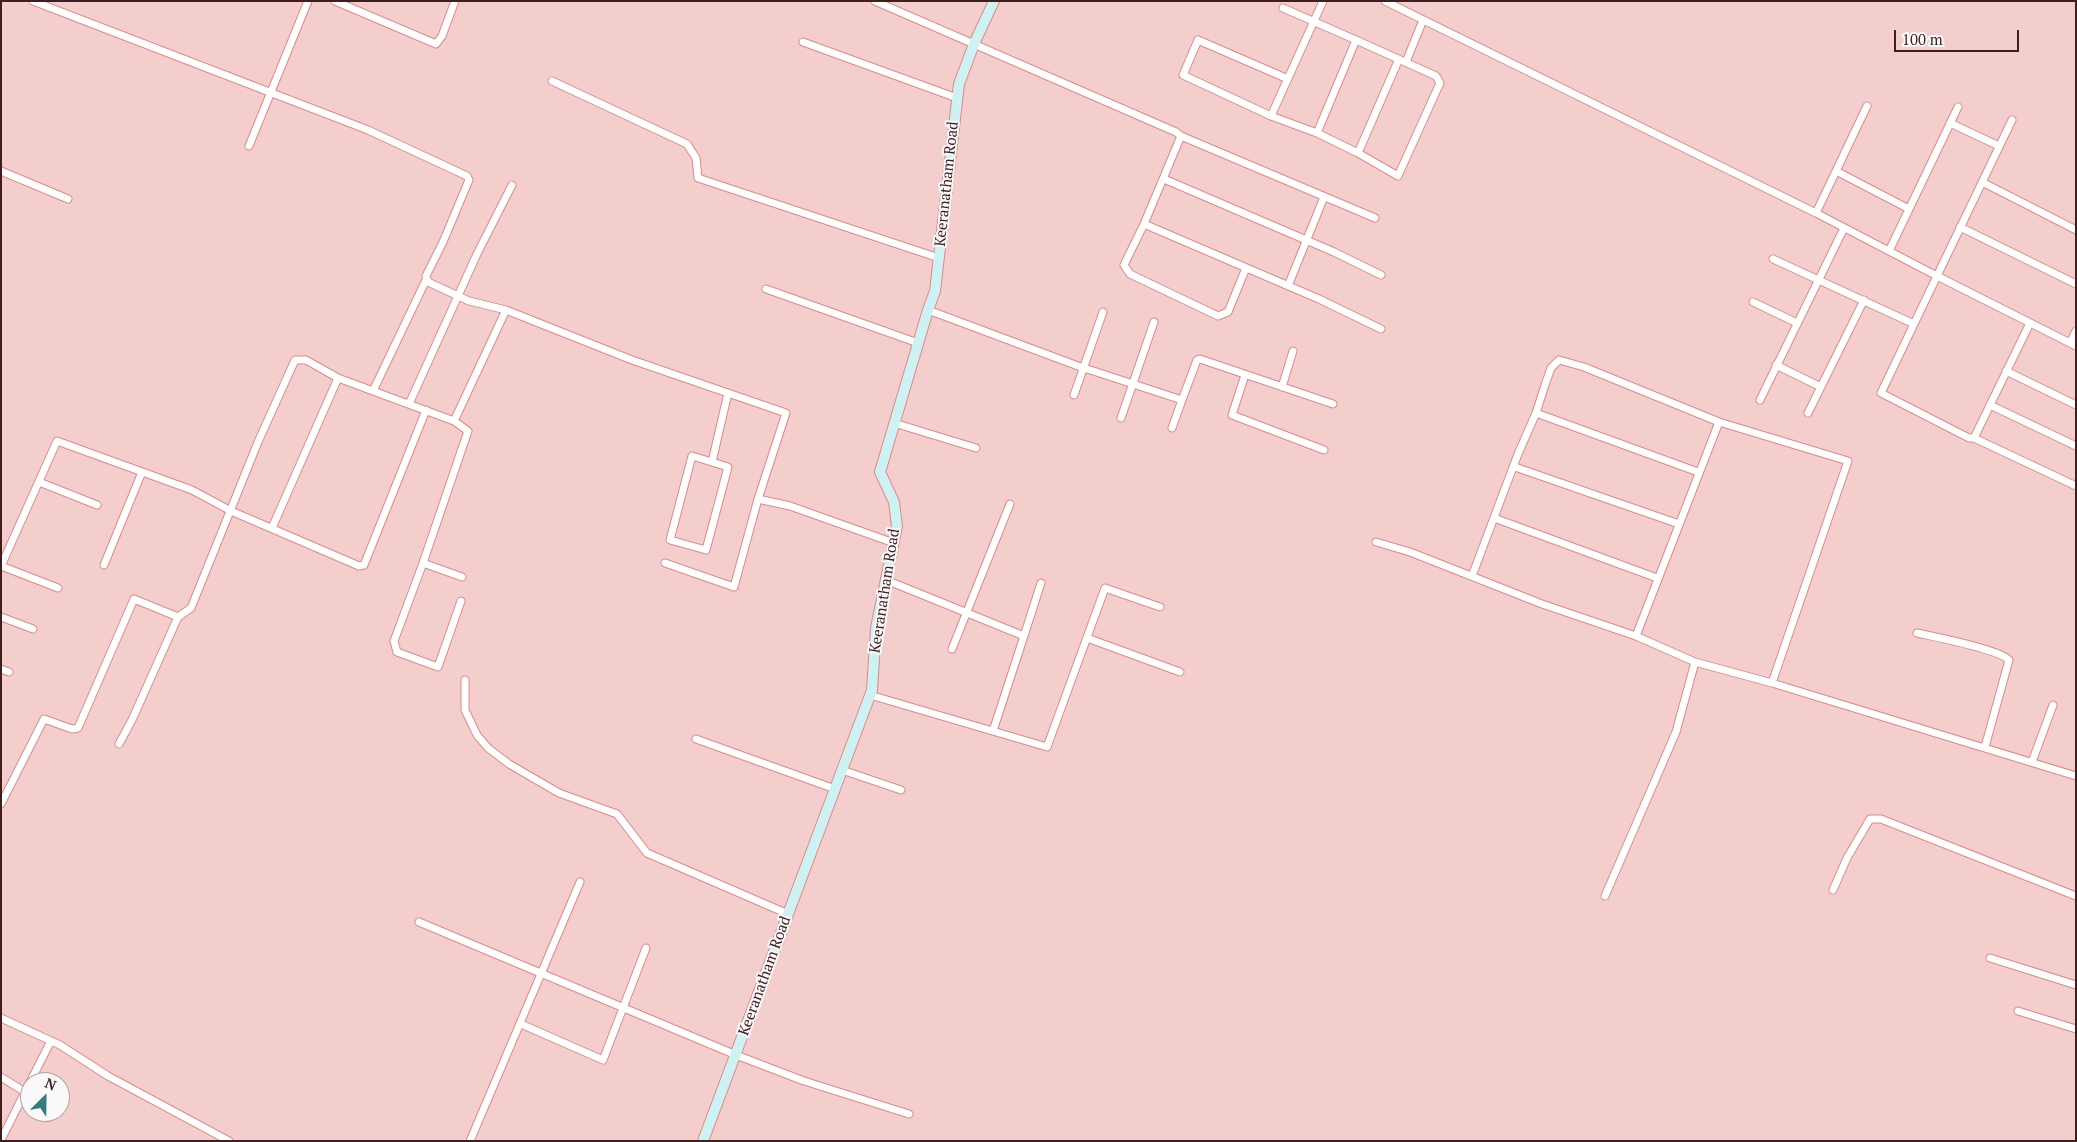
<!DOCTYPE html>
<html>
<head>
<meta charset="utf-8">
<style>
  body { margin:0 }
  #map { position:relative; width:2077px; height:1142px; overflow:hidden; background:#f4cecd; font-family:"PT Serif",serif }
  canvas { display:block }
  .frame { position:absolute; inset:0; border:2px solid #401d1e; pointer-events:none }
  .north { position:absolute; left:20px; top:1072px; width:50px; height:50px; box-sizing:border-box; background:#f9f9f9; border:1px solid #afa1a1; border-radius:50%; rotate:23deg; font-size:14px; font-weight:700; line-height:20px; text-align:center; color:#401d1e }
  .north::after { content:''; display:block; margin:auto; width:18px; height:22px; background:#327b7f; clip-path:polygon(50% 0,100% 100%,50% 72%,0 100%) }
  .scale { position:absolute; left:1894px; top:30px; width:125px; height:22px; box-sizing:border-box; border:2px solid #401d1e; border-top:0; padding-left:6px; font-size:15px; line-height:18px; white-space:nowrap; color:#401d1e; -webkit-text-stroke:4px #f9f9f9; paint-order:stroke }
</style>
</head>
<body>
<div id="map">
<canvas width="2077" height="1142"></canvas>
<div class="frame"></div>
<div class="north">N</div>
<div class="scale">100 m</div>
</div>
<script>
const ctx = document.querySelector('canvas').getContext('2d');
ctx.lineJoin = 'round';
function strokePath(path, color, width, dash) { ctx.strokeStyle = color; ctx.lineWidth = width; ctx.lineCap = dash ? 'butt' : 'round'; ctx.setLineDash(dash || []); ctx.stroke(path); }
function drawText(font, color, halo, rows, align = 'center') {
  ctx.font = font + ' "PT Serif",serif'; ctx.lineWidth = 4; ctx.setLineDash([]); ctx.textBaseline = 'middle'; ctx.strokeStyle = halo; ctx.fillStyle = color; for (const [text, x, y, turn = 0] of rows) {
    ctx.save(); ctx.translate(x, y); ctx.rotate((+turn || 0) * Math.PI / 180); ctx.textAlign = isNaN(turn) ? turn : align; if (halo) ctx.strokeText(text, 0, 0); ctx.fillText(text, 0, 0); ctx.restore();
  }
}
const street = new Path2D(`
  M33 1 368 130 467 176 469 180 443 242 426 276 428 282 469 301 506 310 632 360 786 413 758 499 734 587 665 563
  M335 1 436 44 442 36 455 1
  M875 1 1176 132 1181 136 1375 218
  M1385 1 1816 213 1937 276 1881 393 1969 438H1974L2076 486
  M1283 8 1356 40 1317 133 1271 116 1323 1
  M803 42 957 98
  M1406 62 1423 20
  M552 81 687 144 696 158 698 178 939 258
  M1271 116 1183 75 1198 40 1288 79
  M2012 120 1937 276 2076 346
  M1950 123 1999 146
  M1317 133 1358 153 1398 176 1440 83 1436 76 1356 40
  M1181 136 1144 224 1319 299 1381 329
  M249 146 308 1
  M1358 153 1399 59
  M1 171 68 199
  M1836 171 1909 209
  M1164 179 1334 252 1381 275
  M1982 182 2076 230
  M1816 213 1867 106
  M1144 224 1124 265 1130 274 1218 316 1228 312 1246 268
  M1960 227 2076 284
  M1889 251 1958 107
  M1773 259 1914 324
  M1288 286 1324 197
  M766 289 918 343
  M1753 302 1797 323
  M928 310 1078 366 1182 400 1197 360 1200 359 1333 404
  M2070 343 2076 331
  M1776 365 1821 387
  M2006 371 2076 405
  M1245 375 1232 415 1324 450
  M1282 387 1293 351
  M373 391 426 280
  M1074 395 1103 312
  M1760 400 1844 228
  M409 404 477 254 512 185
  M1990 405 2076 446
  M1536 413 1698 472
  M1808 413 1864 300
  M1121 418 1154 322
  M454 421 506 310
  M894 423 976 448
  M1172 428 1182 400
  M1974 438 2030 323
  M712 462 728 467 706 550 670 540 692 456 712 462 728 393
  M1515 467 1679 524
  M39 482 97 505
  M758 499 790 506 894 543
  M1494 518 1657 578
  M272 528 338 378
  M1376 542 1410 552 1542 604 1636 636 1695 662 1772 683
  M423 563 462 577
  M104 565 142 472
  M1 566 57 441 192 490 231 511 359 566 364 565 426 410
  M1 566 58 588
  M1472 576 1518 454 1536 413 1546 382 1551 368 1559 360 1584 367 1719 422 1848 461 1772 683 2076 776
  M886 580 1024 636 993 731
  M1 617 33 629
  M1917 633C1935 637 1998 649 2009 660L1985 747
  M1024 636 1041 583
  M1636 636 1719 422
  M1087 638 1180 672
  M952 649 1010 504
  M1 669 9 672
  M465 680V710L477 735 488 748 509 764 559 793 617 814 647 853 788 914
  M870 695 1047 747 1105 588 1160 607
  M696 739 835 789
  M119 744 132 720 178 617 191 608 258 442 295 360H306L338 378 454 421 468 431 423 563 394 641 397 652 438 667 461 601
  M2032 762 2053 705
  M842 770 901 790
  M1 804 44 719 72 729 78 728 134 599 178 617
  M1833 890 1847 858 1870 819H1881L2076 896
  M1605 896 1676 732 1695 662
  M419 922 736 1055 804 1081 909 1114
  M1990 958 2076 985
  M2018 1011 2076 1029
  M1 1018 60 1045 108 1076 229 1141
  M521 1024 603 1060 646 948
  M1 1077 25 1092 27 1089
  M30 1082 51 1041
  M1 1140 25 1092
  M470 1141 580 882`);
const secondary = new Path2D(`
  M703 1141 872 690 876 628 897 526 894 502 880 472 928 310 935 291 959 84 974 44 994 1`);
strokePath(street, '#e08888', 9);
strokePath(secondary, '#e08888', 12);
strokePath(street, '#fff', 7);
strokePath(secondary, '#cdf2f3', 10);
drawText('15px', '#401d1e', '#f9f9f9', [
  ["Keeranatham Road",947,184,-84],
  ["Keeranatham Road",885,591,-81],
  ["Keeranatham Road",765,976,-70]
]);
</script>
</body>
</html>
